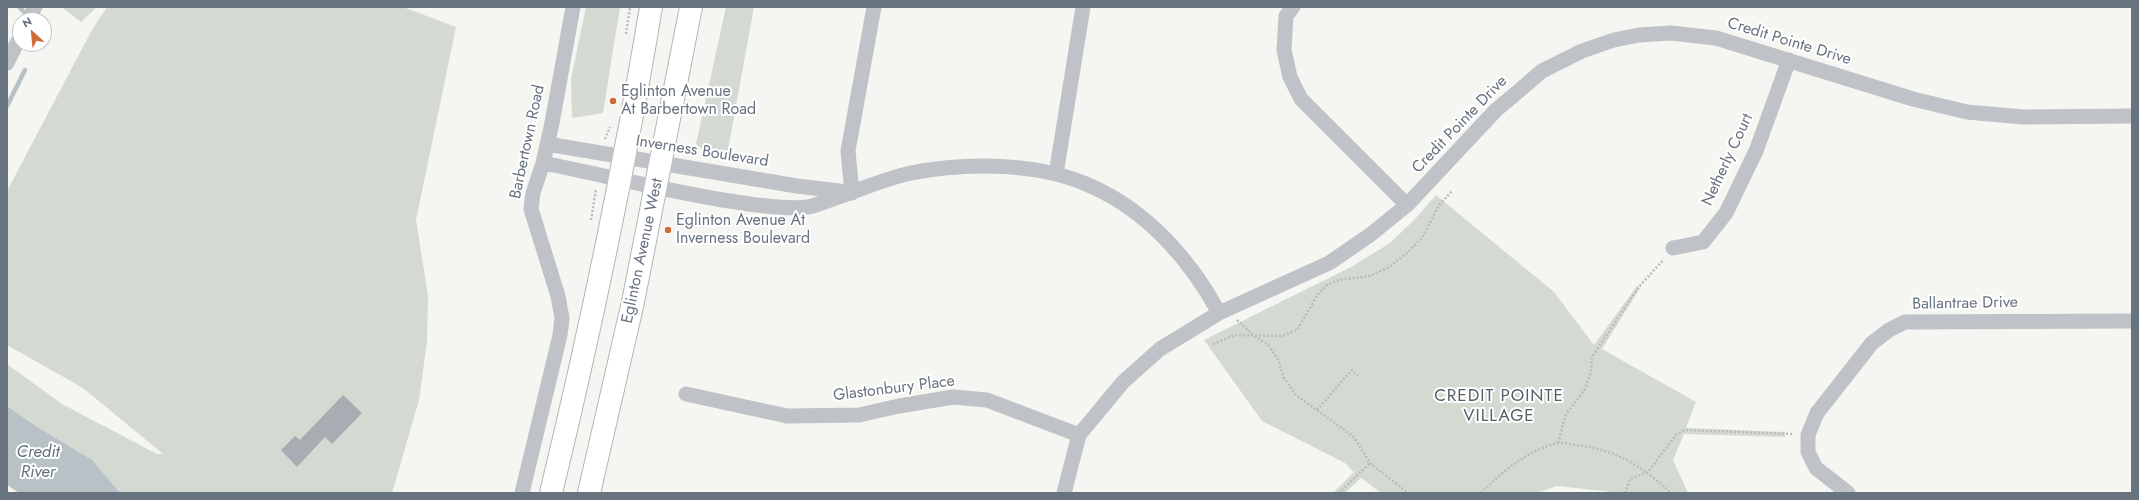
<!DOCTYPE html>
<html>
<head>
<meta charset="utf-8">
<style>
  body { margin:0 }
  #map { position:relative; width:2139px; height:500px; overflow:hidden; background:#f5f5f2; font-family:Jost,sans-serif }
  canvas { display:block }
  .frame { position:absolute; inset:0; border:8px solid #687380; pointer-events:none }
  .north { position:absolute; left:12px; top:12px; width:40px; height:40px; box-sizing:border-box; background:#fff; border:1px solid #c3c7cc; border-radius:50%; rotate:333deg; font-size:11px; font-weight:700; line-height:16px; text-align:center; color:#687380 }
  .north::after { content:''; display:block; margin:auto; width:14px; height:18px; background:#d06b38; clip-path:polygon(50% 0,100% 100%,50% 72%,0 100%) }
</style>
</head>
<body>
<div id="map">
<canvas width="2139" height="500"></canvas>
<div class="frame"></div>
<div class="north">N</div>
</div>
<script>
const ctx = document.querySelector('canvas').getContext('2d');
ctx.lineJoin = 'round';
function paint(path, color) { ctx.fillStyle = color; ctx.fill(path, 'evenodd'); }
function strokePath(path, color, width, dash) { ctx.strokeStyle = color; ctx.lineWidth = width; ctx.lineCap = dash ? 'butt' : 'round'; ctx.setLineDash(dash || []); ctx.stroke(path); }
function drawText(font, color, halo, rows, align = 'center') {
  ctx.font = font + ' Jost,sans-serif'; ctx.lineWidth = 4; ctx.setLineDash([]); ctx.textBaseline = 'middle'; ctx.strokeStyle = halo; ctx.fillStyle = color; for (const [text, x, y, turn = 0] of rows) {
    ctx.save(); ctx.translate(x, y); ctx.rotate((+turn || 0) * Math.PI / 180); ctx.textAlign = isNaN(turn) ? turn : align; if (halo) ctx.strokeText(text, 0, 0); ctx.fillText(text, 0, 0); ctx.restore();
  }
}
paint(new Path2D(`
  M62 7H97L81 22Z
  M107 7H403L456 27 416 220 428 296 427 342 419 400 392 493H120L7 406V364L62 404 157 454H163L83 388 7 345V191L93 28Z
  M586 7H620L603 113 572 118 571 79Z
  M726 7H754L727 155 705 152 696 144Z
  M1436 195 1554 292 1594 345 1637 286 1640 288 1602 349 1696 402 1686 428 1785 432V437L1684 434 1673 460 1688 493H1622L1557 486 1537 493H1381L1361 478 1345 493H1333L1354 472 1345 463 1262 421 1204 340 1351 267 1390 243 1414 220Z`), '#d4dad2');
paint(new Path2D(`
  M7 406 37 427 92 460 120 493H19L7 485Z`), '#b8c1c6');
strokePath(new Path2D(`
  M19 7 23 11
  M7 106 25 70`), '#b8c1c6', 4.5);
paint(new Path2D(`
  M343 395 362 413 332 444 325 437 297 467 281 450 295 436 300 440Z`), '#a7adb2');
const primary = new Path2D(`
  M551 493C590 332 624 170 651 7
  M589 493 633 302 691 7`);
strokePath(primary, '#b3b6ba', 24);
strokePath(new Path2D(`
  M626 34 630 7
  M605 139 610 127
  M591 220 596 189
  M1237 320 1253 335 1268 345 1278 359 1284 378 1296 395 1354 437 1370 463 1408 493
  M1213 344 1235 335 1282 336 1297 330 1318 294 1327 285 1339 280 1370 276 1389 267 1407 253 1422 238 1439 205 1452 191
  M1317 410 1352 370 1358 376
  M1558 443 1566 414 1585 389 1591 372 1592 357 1638 288 1664 259
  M1339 493 1370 463
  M1481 493C1502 472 1527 451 1557 443 1562 442 1569 444 1575 445 1615 449 1642 466 1671 493
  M1625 493 1630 479 1648 472 1676 435 1685 430 1793 434`), '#b9bbbe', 2.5, [2, 2]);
strokePath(new Path2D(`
  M1293 7 1286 16 1284 50 1290 77 1301 99 1407 205
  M28 20 35 7
  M7 63 20 37
  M547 144 797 186 847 192
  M543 163C603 175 663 190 723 200 747 204 784 210 808 207 815 206 823 202 830 200 855 192 886 178 911 173 968 162 1042 162 1095 188 1149 213 1192 262 1219 313
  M1056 174 1083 7
  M852 193 848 151 874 7
  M1673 248 1703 242 1726 213 1756 151 1789 60
  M686 394 787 416 859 415 899 406 953 397 987 400 1079 435
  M522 493 560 335 562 318 558 296 531 209 533 193 543 163 552 123 573 7
  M1064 493 1079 435 1123 382 1160 349 1219 313 1329 263 1370 235 1407 205 1496 110 1514 95 1542 71 1582 51 1614 40 1639 35 1671 33 1716 38 1913 99 1967 112 2024 117 2132 116
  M1848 493 1816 468 1808 452V435L1817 413 1872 343 1889 330 1905 322 2132 321`), '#bfc2c6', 15);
strokePath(primary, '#fff', 22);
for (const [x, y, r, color] of [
  [613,101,4,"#d06b38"],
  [668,230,4,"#d06b38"]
]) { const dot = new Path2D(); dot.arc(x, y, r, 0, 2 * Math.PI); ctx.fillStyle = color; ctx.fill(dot); strokePath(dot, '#fff', 1.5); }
drawText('16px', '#687380', '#fff', [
  ["Credit Pointe Drive",1789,42,17],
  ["Credit Pointe Drive",1460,125,-46],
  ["Barbertown Road",528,142,-78],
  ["Inverness Boulevard",702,152,9],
  ["Netherly Court",1728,160,-65],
  ["Eglinton Avenue West",643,251,-78],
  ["Ballantrae Drive",1965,304,-1],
  ["Glastonbury Place",894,389,-7]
]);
drawText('16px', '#687380', '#fff', [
  ["Eglinton Avenue",621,92],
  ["At Barbertown Road",621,110],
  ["Eglinton Avenue At",676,221],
  ["Inverness Boulevard",676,239]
], 'left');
ctx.letterSpacing = '1px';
drawText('17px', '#555d66', '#fff', [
  ["CREDIT POINTE",1499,397],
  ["VILLAGE",1499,417]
]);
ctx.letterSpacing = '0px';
drawText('italic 17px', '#63737d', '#fff', [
  ["Credit",38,453],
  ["River",38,473]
]);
</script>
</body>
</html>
